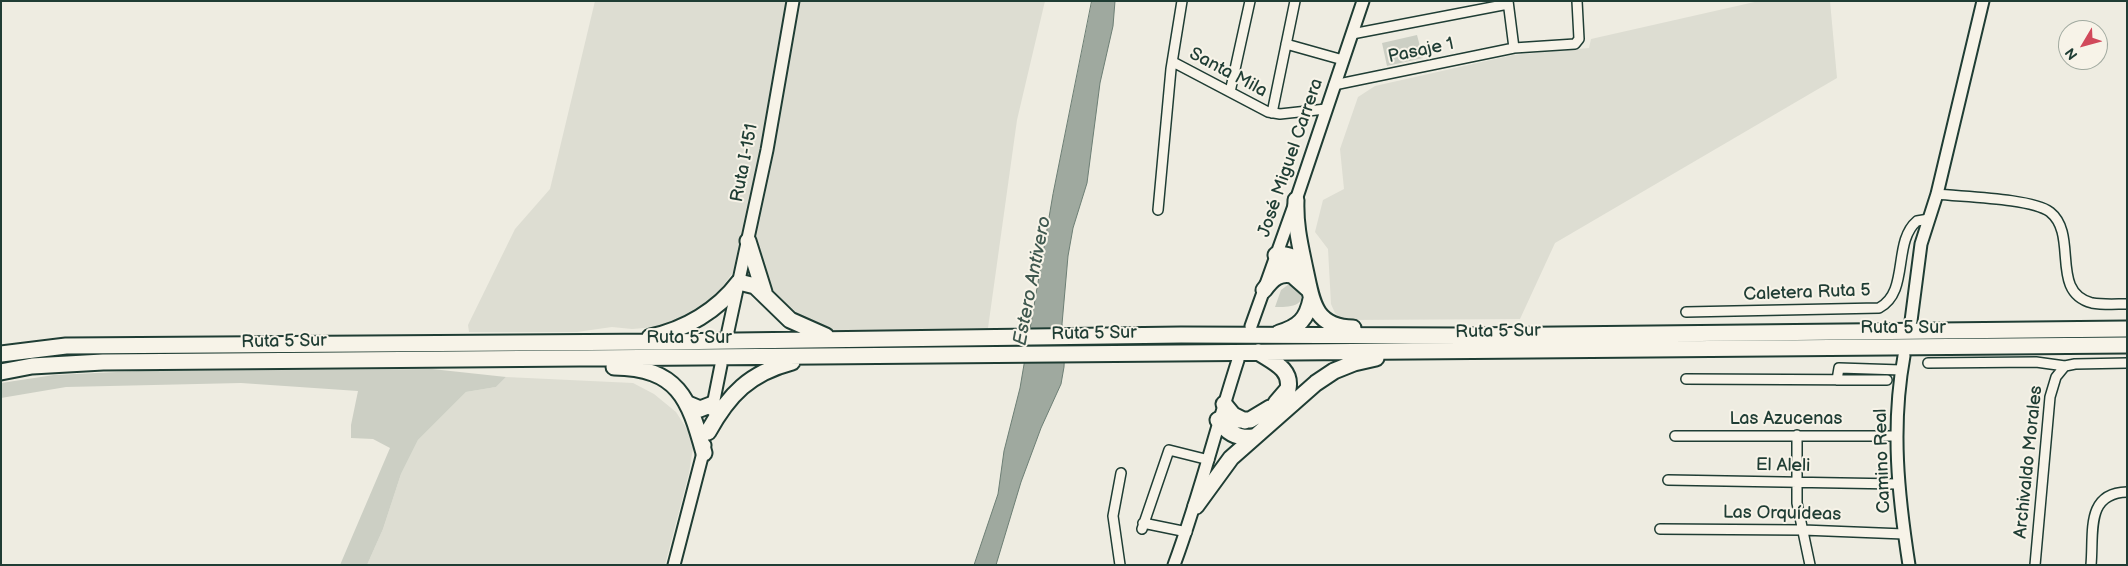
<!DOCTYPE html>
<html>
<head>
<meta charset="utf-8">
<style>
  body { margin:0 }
  #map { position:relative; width:2128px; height:566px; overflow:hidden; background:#eeece1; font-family:"Balsamiq Sans",sans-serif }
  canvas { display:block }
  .frame { position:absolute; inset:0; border:2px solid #1f3d34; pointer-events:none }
  .north { position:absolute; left:2058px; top:20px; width:50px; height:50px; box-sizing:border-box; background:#f7f3e8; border:1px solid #a1aaa0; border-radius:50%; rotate:233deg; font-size:14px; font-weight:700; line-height:20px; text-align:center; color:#1f3d34 }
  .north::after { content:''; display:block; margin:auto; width:18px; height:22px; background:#d1495b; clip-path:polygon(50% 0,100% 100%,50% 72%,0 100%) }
</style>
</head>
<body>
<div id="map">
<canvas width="2128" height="566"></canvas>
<div class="frame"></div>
<div class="north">N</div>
</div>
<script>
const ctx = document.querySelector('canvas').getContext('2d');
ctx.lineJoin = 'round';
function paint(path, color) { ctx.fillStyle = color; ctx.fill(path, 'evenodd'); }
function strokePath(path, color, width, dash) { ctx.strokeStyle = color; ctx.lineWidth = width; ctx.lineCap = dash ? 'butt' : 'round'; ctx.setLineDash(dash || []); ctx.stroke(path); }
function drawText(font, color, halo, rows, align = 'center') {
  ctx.font = font + ' "Balsamiq Sans",sans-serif'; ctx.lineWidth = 4; ctx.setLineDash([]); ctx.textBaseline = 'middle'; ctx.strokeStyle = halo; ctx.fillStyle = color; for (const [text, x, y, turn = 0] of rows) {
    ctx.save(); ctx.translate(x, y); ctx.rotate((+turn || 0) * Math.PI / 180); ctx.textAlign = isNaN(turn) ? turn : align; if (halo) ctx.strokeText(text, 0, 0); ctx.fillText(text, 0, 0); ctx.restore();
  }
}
paint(new Path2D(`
  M595 1H1045L1017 120 988 328 831 332 817 327 788 311 771 295 763 272 734 271 722 287 704 304 686 316 658 327 632 329 612 327 577 332H469L468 325 515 229 550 189Z
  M1759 1H1830L1837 78 1555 243 1520 319 1343 320 1335 313 1331 304 1328 249 1315 232 1323 200 1344 189 1340 149 1358 97 1375 86 1513 55 1589 48 1591 39Z
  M506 377 633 383 654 394 676 412 692 437 693 448 689 473 665 565H367L383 529 401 474 418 440 466 392 496 387Z`), '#ddddd2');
paint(new Path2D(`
  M1417 35 1423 58 1387 66 1382 43Z
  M1289 284 1298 289C1309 307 1288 307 1275 307L1281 290Z
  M432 369 506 377 496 387 466 392 418 440 401 474 383 529 367 565H340L390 448 373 439 351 438V425L358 391 241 383 66 387 1 398V383L54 375 138 371Z`), '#cccfc4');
const water = new Path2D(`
  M1092 1H1115L1113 26 1100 83 1087 183 1073 228 1068 256 1062 324 1065 345 1064 367 1061 384 1041 428 1021 482 996 565H974L998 494 1004 451 1020 388 1053 194Z`);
paint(water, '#9fa99f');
strokePath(water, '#6c7e74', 1);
const street = new Path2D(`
  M1508 1 1514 48
  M1352 34 1508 4
  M1286 44 1343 60
  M1173 62 1268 112 1280 114 1326 109
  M1334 85 1514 48 1575 44 1579 39 1577 1
  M1230 92 1250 1
  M1272 113 1295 1
  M1937 194C1962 197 2031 198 2050 212 2079 235 2049 292 2092 303 2103 305 2116 304 2127 304
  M1158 210 1171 69 1182 1
  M1686 312 1879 308C1910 292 1892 242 1917 221L1929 219
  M1928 363 2036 362 2065 366 2075 364 2127 363
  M1686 379 1887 380
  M1837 380 1839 368 1901 370
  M1797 435V503L1810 565
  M1675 436H1897
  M1668 480 1898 484
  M1143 523 1187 532
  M1142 529 1169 450 1209 460
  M1660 529 1803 530 1904 534
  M1120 565 1113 516 1121 473
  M2035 565 2050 397 2056 377 2065 366
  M2091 565C2094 533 2085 493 2127 492`);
const secondary = new Path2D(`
  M1911 321 1921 244 1937 194 1983 1
  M1251 326 1296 200 1363 1
  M728 331 767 150 793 1
  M1904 356C1891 427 1898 494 1909 565
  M712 410 721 365
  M674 565 705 445
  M1174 565C1199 498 1216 428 1238 360`);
const highway = new Path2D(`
  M1296 200C1295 225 1300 245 1305 269 1312 300 1313 327 1353 328
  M748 241 764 292
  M1305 269C1298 259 1288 253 1276 255L1283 267 1309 290
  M1264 290C1272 279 1280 271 1295 276
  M1279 333C1299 327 1307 319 1311 299
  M650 337C685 330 718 310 739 282L755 286 790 320 826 336
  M1258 352C1273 362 1292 369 1288 389L1276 403
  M1 354 66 346 662 342 1181 335 1463 336 2127 329
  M614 367C678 368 689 398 704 453
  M1 372 32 366 103 362 2127 345
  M688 404 700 409 713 404
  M1224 404 1233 415 1245 421
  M1218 420H1250L1270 408
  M1218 420C1227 433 1238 439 1253 437
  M708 432C729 394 750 373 792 362
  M1196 506 1231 458 1316 383 1334 371 1354 363 1376 358`);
strokePath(street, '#1f3d34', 12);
strokePath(secondary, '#1f3d34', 15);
strokePath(highway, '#1f3d34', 19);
strokePath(street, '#f7f3e8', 9);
strokePath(secondary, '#f7f3e8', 11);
strokePath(highway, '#f7f3e8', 15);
drawText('18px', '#1f3d34', '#f7f3e8', [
  ["Pasaje 1",1421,51,-12],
  ["Santa Mila",1228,73,28],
  ["José Miguel Carrera",1291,158,-71],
  ["Ruta I-151",745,163,-79],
  ["Caletera Ruta 5",1807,293,-2],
  ["Ruta 5 Sur",1903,328],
  ["Ruta 5 Sur",1498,332,-1],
  ["Ruta 5 Sur",1094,334,-1],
  ["Ruta 5 Sur",689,338],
  ["Ruta 5 Sur",284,342,-1],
  ["Las Azucenas",1786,419],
  ["Camino Real",1883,461,-92],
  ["Archivaldo Morales",2029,462,-84],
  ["El Aleli",1783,466,1],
  ["Las Orquídeas",1782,514,1]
]);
drawText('italic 19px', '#3f584f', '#f7f3e8', [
  ["Estero Antivero",1033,281,-79]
]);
</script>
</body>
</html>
